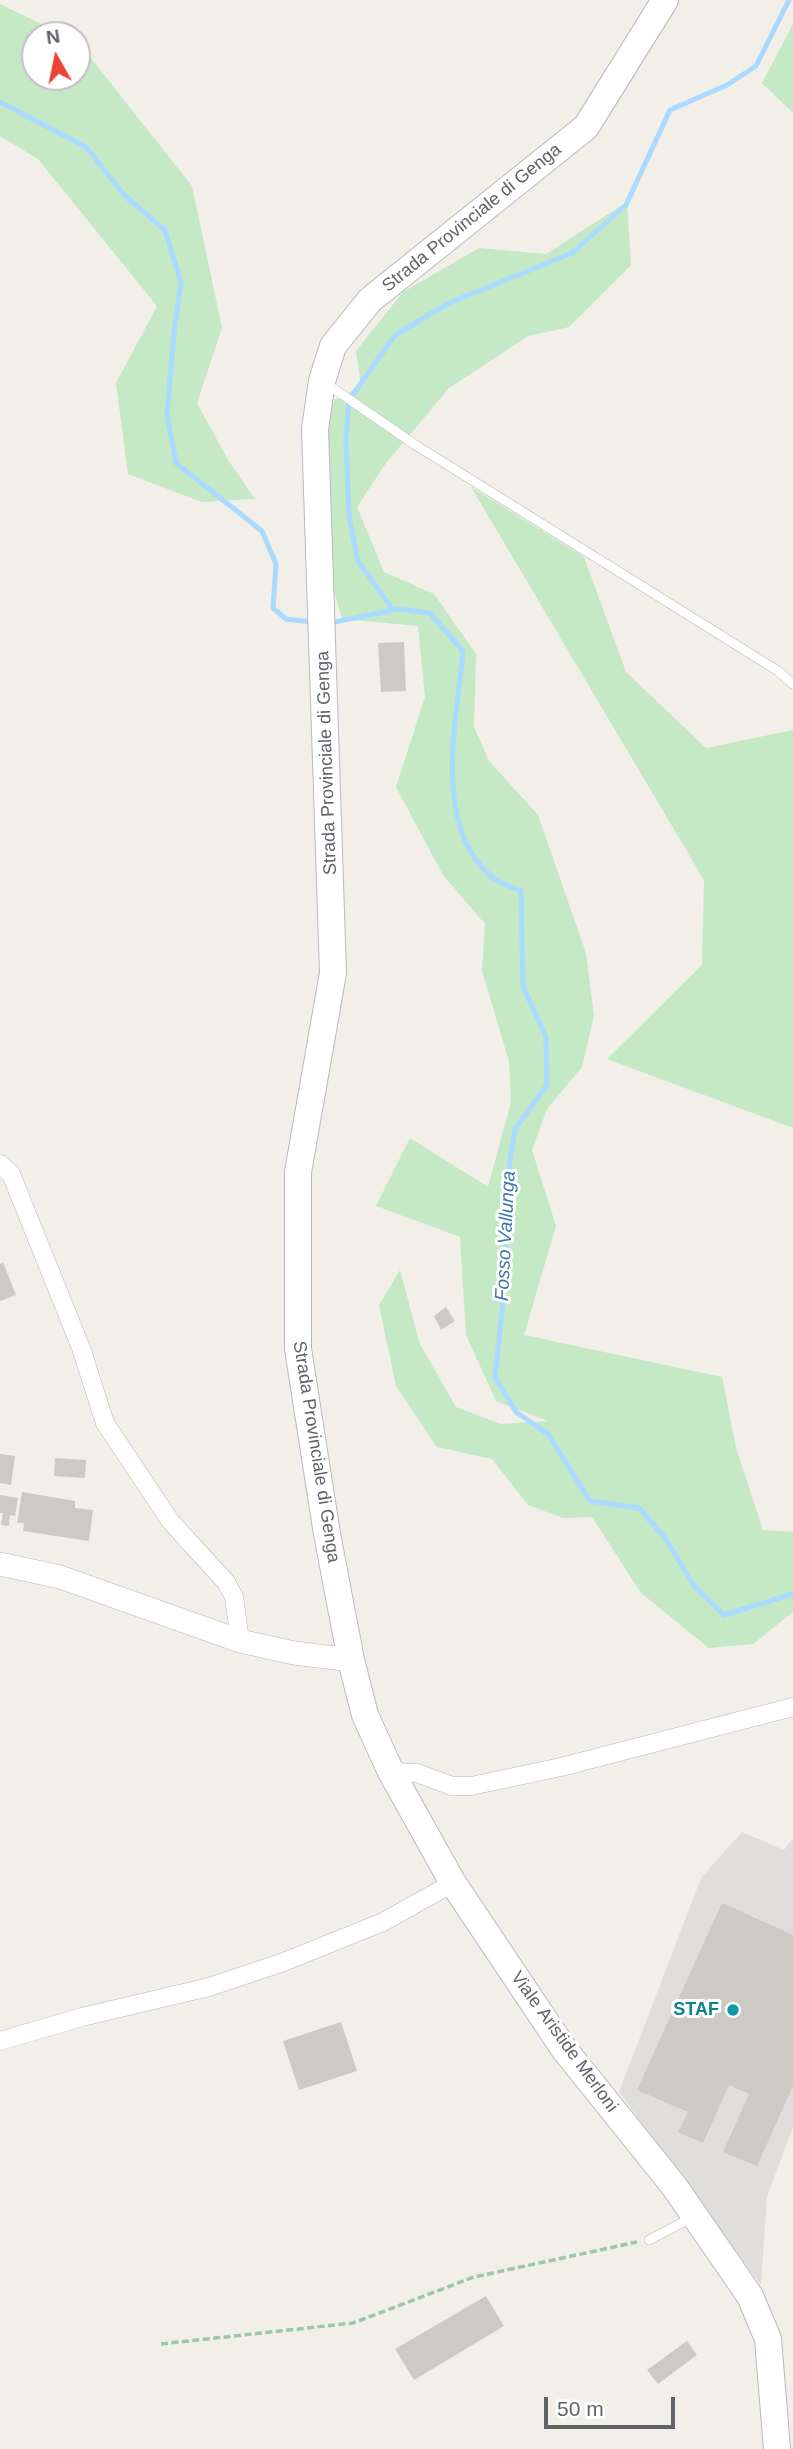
<!DOCTYPE html>
<html>
<head>
<meta charset="utf-8">
<style>
  body { margin:0 }
  #map { position:relative; width:793px; height:2449px; overflow:hidden; background:#f1efe8; font-family:Arial,sans-serif }
  canvas { display:block }
  .north { position:absolute; left:21px; top:21px; width:70px; height:70px; box-sizing:border-box; background:#fff; border:2px solid #bfc1c3; border-radius:50%; rotate:351deg; font-size:19px; font-weight:700; line-height:28px; text-align:center; color:#5f6368 }
  .north::after { content:''; display:block; margin:auto; width:24px; height:32px; background:#ea4335; clip-path:polygon(50% 0,100% 100%,50% 72%,0 100%) }
  .scale { position:absolute; left:544px; top:2397px; width:131px; height:32px; box-sizing:border-box; border:4px solid #5f6368; border-top:0; padding-left:9px; font-size:21px; line-height:24px; white-space:nowrap; color:#5f6368; -webkit-text-stroke:5px #fff; paint-order:stroke }
</style>
</head>
<body>
<div id="map">
<canvas width="793" height="2449"></canvas>
<div class="north">N</div>
<div class="scale">50 m</div>
</div>
<script>
const ctx = document.querySelector('canvas').getContext('2d');
ctx.lineJoin = 'round';
function paint(path, color) { ctx.fillStyle = color; ctx.fill(path, 'evenodd'); }
function strokePath(path, color, width, dash) { ctx.strokeStyle = color; ctx.lineWidth = width; ctx.lineCap = dash ? 'butt' : 'round'; ctx.setLineDash(dash || []); ctx.stroke(path); }
function drawText(font, color, halo, rows, align = 'center') {
  ctx.font = font + ' Arial,sans-serif'; ctx.lineWidth = 6; ctx.setLineDash([]); ctx.textBaseline = 'middle'; ctx.strokeStyle = halo; ctx.fillStyle = color; for (const [text, x, y, turn = 0] of rows) {
    ctx.save(); ctx.translate(x, y); ctx.rotate((+turn || 0) * Math.PI / 180); ctx.textAlign = isNaN(turn) ? turn : align; if (halo) ctx.strokeText(text, 0, 0); ctx.fillText(text, 0, 0); ctx.restore();
  }
}
paint(new Path2D(`
  M742 1832 784 1850 793 1838V2127L767 2197 761 2285 619 2092 701 1878Z`), '#e0deda');
paint(new Path2D(`
  M0 4 64 35H35V77H77L78 42 192 186 222 328 197 403 228 460 255 499 202 502 128 474 116 383 157 306 38 159 0 136Z
  M793 24V113L762 83Z
  M627 202 631 265 569 327 528 336 449 388 386 463 357 507 384 572 434 594 476 654 474 727 489 761 538 815 586 953 594 1016 582 1067 547 1109 532 1150 556 1226 524 1335 722 1377 736 1448 763 1530 793 1532V1612L753 1644 709 1648 641 1593 592 1517 563 1518 528 1505 492 1459 437 1447 396 1386 379 1305 400 1270 420 1344 456 1407 501 1424 548 1421 496 1401 466 1335 460 1237 376 1206 410 1138 488 1187 511 1102 509 1061 482 971 485 924 443 875 396 787 425 697 418 626 342 619 325 559 321 422 335 400 361 386 356 351 403 292 479 248 546 254Z
  M471 487 584 557 626 672 706 748 793 730V1128L607 1059 702 965 704 880Z`), '#c5e8c5');
strokePath(new Path2D(`
  M0 102 86 147 125 196 165 230 181 283 174 332 167 415 176 463 262 531 276 564 273 608 286 619 313 622
  M393 610 358 561 349 516 346 439 349 400 395 335 447 304 572 253 626 205 670 110 727 85 756 66 789 0
  M330 623 398 609 430 613 463 651C457 719 431 826 492 877 499 883 512 887 521 891L523 986 546 1037 547 1085 515 1129 505 1194 506 1273 495 1377 516 1412 548 1434 590 1501 639 1508 665 1538 694 1586 724 1615 793 1594`), '#aadaff', 5);
paint(new Path2D(`
  M404 642 406 691 381 692 378 643Z
  M3 1262 16 1295 0 1301V1264Z
  M446 1307 455 1321 441 1330 434 1316Z
  M0 1454 15 1456 11 1485 0 1483Z
  M55 1458 86 1460 85 1478 54 1476Z
  M22 1492 75 1501V1508L93 1510 89 1541 23 1531 24 1523H17Z
  M0 1495 18 1498 15 1516 10 1515 9 1526 1 1525 3 1513H0Z
  M722 1903 793 1935V2086L757 2166 723 2152 749 2094 729 2085 703 2143 678 2132 688 2112 637 2090Z
  M341 2022 357 2071 299 2090 283 2041Z
  M486 2296 504 2326 414 2380 395 2349Z
  M687 2341 697 2355 658 2384 647 2370Z`), '#cccac5');
const service = new Path2D(`
  M324 382 414 444 778 671 793 684
  M649 2240 693 2217`);
const minor = new Path2D(`
  M0 1164 11 1174 81 1348 105 1423 171 1522 226 1582 234 1597 240 1641
  M391 1772 417 1773 452 1786H471L561 1767 793 1707
  M0 2041 82 2017 209 1987 281 1963 383 1922 453 1883`);
const tertiary = new Path2D(`
  M0 1564 60 1577 240 1641 294 1653 351 1660`);
const secondary = new Path2D(`
  M665 0 586 127 370 300 333 346 322 381 315 429 333 973 298 1172V1349L327 1534 351 1660 365 1715 391 1772 453 1883 564 2049 674 2186 750 2296 768 2339 777 2449`);
strokePath(service, '#b5b8bc', 10);
strokePath(minor, '#b5b8bc', 19);
strokePath(tertiary, '#b5b8bc', 24);
strokePath(secondary, '#b6babf', 28);
strokePath(new Path2D(`
  M161 2344 353 2323 474 2277 637 2242`), '#9cc7a9', 3.5, [7, 3.5]);
strokePath(service, '#fff', 9);
strokePath(minor, '#fff', 18);
strokePath(tertiary, '#fff', 23);
strokePath(secondary, '#fff', 26);
for (const [x, y, r, color] of [
  [733,2010,7,"#0f9aa8"]
]) { const dot = new Path2D(); dot.arc(x, y, r, 0, 2 * Math.PI); ctx.fillStyle = color; ctx.fill(dot); strokePath(dot, '#fff', 2.5); }
drawText('18px', '#5f6368', '#fff', [
  ["Strada Provinciale di Genga",472,218,-39],
  ["Strada Provinciale di Genga",327,763,-92],
  ["Strada Provinciale di Genga",316,1452,81],
  ["Viale Aristide Merloni",564,2042,54]
]);
drawText('bold 18px', '#0d838f', '#fff', [
  ["STAF",719,2010]
], 'right');
drawText('italic 19px', '#4174aa', '#fff', [
  ["Fosso Vallunga",506,1236,-87]
]);
</script>
</body>
</html>
